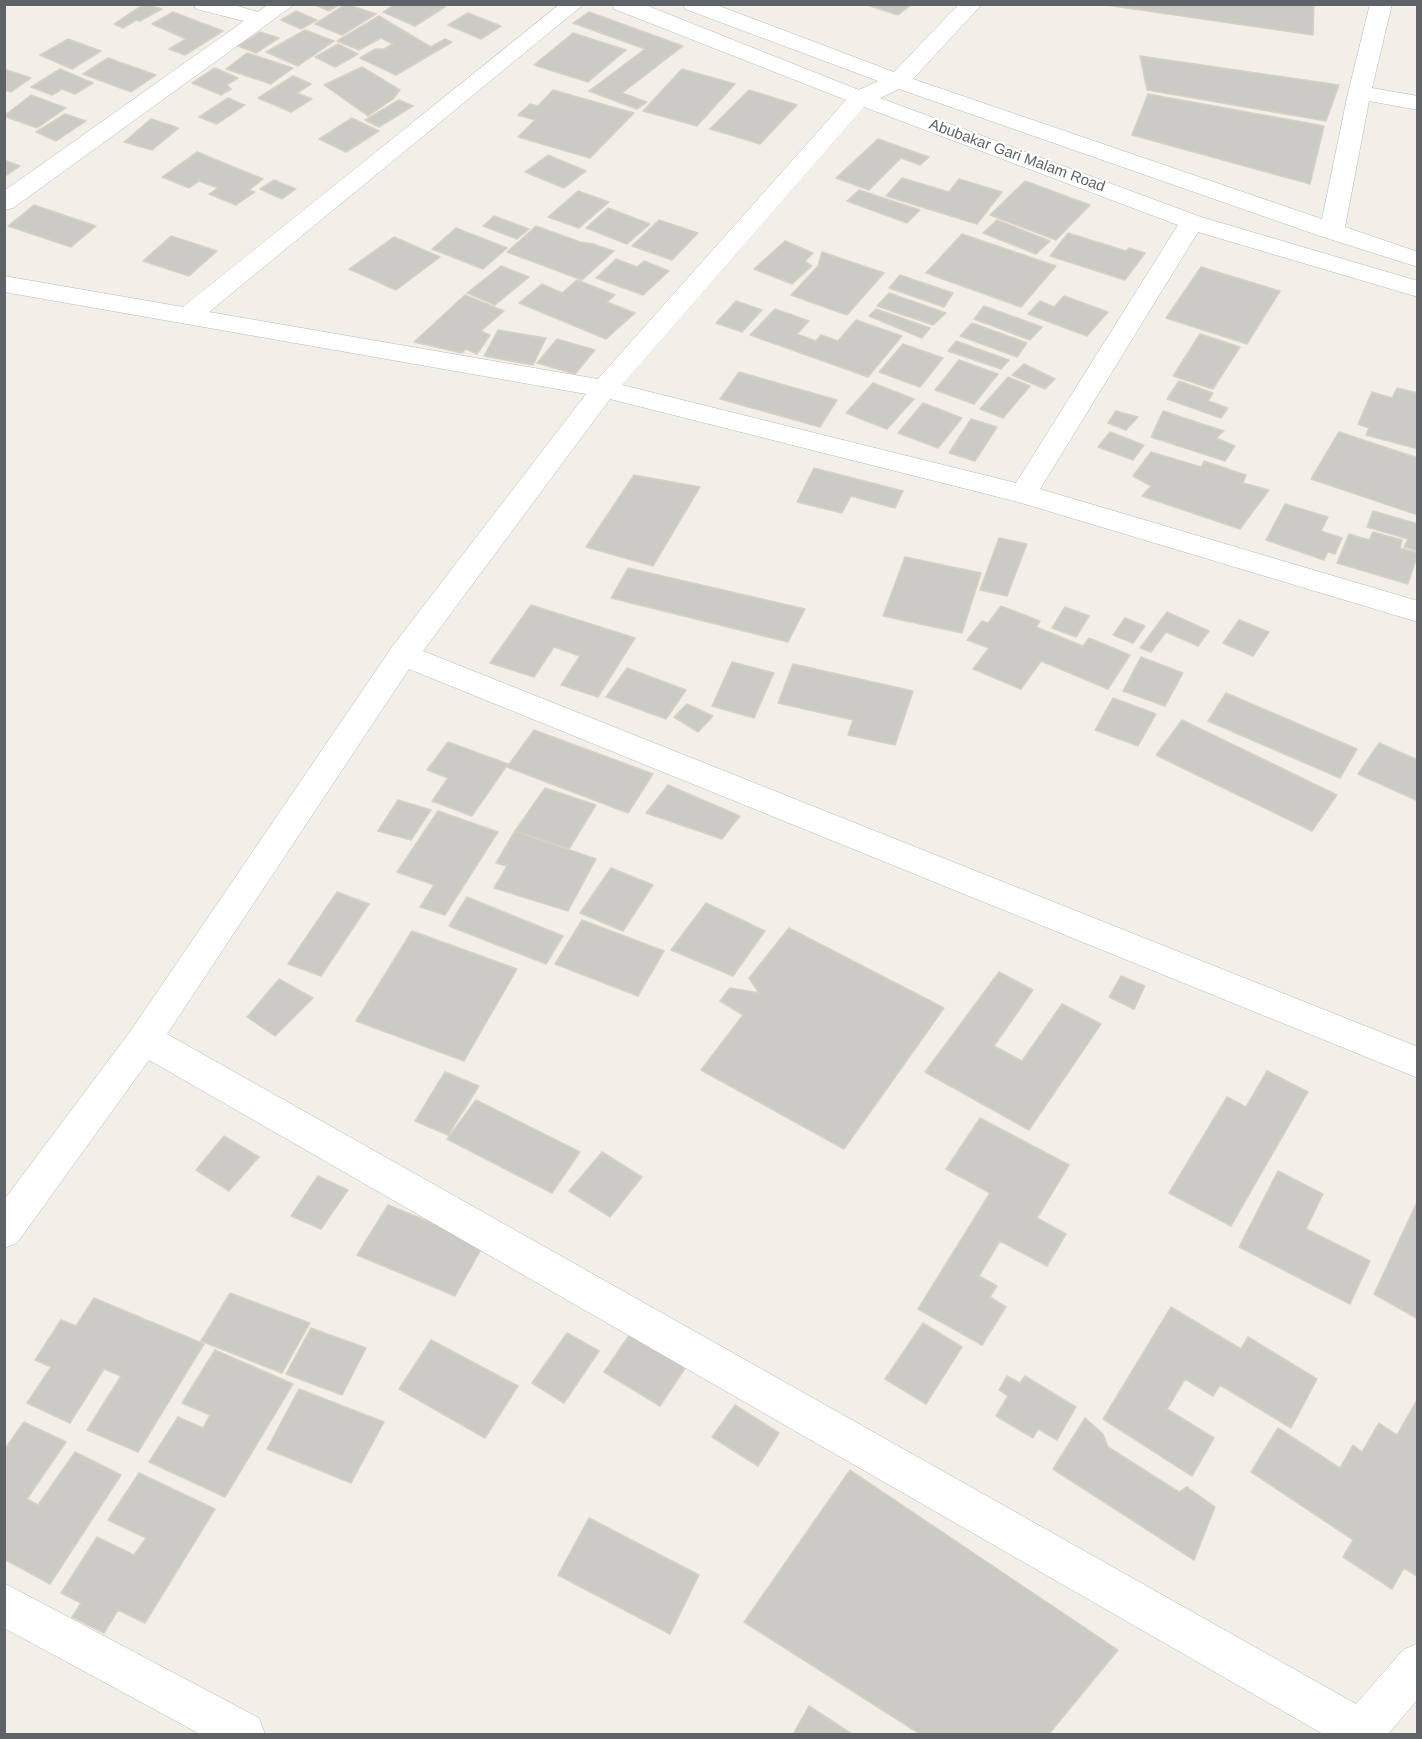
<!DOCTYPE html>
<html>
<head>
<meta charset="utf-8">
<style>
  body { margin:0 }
  #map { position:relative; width:1422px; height:1739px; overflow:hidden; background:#f1efe8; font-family:Helvetica,sans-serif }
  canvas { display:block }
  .frame { position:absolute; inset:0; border:6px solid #5f6368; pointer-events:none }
</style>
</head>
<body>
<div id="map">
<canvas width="1422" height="1739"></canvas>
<div class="frame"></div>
</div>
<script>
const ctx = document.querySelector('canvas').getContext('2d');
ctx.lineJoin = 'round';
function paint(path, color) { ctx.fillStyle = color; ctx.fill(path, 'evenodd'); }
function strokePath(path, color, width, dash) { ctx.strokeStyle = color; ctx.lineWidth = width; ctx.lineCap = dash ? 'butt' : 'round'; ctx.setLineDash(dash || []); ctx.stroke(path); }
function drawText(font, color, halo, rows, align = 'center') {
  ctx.font = font + ' Helvetica,sans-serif'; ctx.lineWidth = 4.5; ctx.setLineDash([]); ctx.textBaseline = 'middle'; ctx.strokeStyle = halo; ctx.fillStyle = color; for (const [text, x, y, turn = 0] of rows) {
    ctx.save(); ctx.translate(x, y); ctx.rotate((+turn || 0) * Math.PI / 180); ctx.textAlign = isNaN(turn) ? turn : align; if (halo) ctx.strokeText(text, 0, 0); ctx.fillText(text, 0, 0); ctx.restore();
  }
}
const building = new Path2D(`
  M144 4 162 9 140 21 136 20 123 28 114 24Z
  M313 4H340L329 11Z
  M346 4 376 14 342 35 315 24Z
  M395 4H439L445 7 415 26 383 12Z
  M864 4H912L898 15Z
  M1099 4H1314L1313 35Z
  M296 11 317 20 301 29 281 20Z
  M173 12 223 31 185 55 169 49 186 39 152 24Z
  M589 12 683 46 622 93 647 102 637 109 589 91 645 49 573 23Z
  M468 13 501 26 481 39 448 25Z
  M379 16 431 47 445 39 452 42 396 75 360 58 375 49H384L393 44 381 38 359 50 337 41Z
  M305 30 334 41 298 66 266 52Z
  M260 32 279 38 256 53 238 46Z
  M573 33 626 50 588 82 534 65Z
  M68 39 101 51 72 69 40 55Z
  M338 44 358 54 335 67 315 57Z
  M247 53 293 68 271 84 226 69Z
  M1140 56 1339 85 1326 121 1147 90Z
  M108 58 156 75 131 92 83 74Z
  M362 67 400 90 393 99 368 116 324 85Z
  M215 68 238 78 227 85 231 89 221 95 192 83Z
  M4 69 31 78 11 92 4 90Z
  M60 69 93 83 75 94 62 89 52 95 31 87Z
  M682 69 735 84 697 126 643 111Z
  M293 76 311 84 297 93 312 99 291 112 258 98Z
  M553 90 634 113 590 158 518 137 535 120 518 115 530 104 538 106Z
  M749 90 797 105 760 144 710 129Z
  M1148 94 1324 126 1310 184 1132 135Z
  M31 95 66 108 37 128 4 116Z
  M228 98 245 105 217 124 199 117Z
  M399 100 413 106 379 127 365 120Z
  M65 114 86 121 56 141 36 132Z
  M352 118 379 131 346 152 319 139Z
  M151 119 179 128 152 150 124 142Z
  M878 139 929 157 920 165 901 158 869 190 836 178Z
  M197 152 263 179 249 190 255 192 236 205 209 194 218 188 199 181 189 188 162 177Z
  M548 155 586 171 564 188 525 172Z
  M4 160 20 166 4 177Z
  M902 178 949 192 959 179 1002 192 977 224 886 196Z
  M274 180 296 189 282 199 260 189Z
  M1025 181 1090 205 1056 240 990 215Z
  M859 190 920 210 907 223 847 201Z
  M578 191 609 202 579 228 548 217Z
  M34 205 96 226 71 247 8 226Z
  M608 208 650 224 627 244 586 228Z
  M494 216 529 229 517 239 483 226Z
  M659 220 698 233 672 260 632 246Z
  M997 220 1050 241 1036 254 983 233Z
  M536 226 580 242 593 244 614 251 582 280 507 252Z
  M456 228 507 248 483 269 432 249Z
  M1068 233 1126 251 1129 248 1145 253 1125 280 1050 256Z
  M962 234 1056 266 1021 307 926 273Z
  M171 236 217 251 189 276 143 261Z
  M394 237 440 257 396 290 349 269Z
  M785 241 813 253 805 261 812 266 792 284 754 269Z
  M822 252 884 273 847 315 791 295 818 266Z
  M616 259 637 267 644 261 669 271 643 295 596 278Z
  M501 266 529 277 495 305 467 293Z
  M1201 267 1280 291 1247 344 1166 318Z
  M900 275 953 293 944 307 889 288Z
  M577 280 615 295 607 302 635 313 606 339 519 303 542 284 562 293Z
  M889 293 946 313 933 325 877 306Z
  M465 295 504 311 481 331 490 335 477 354 466 349 462 353 414 342Z
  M1064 296 1108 312 1087 336 1028 314 1040 301 1054 307Z
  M736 301 762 310 742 332 716 323Z
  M984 306 1042 327 1030 340 974 319Z
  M775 309 809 321 797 334 816 341 821 335 838 341 856 320 902 336 868 377 750 335Z
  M876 309 930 328 922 338 869 316Z
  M972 323 1027 343 1017 357 960 336Z
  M498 330 546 338 533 365 484 356Z
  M1200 334 1240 347 1213 389 1173 376Z
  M557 339 595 350 575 374 537 363Z
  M956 341 1009 360 1001 369 948 351Z
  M903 344 943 358 920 387 879 372Z
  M959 360 998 374 974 404 935 390Z
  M1024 364 1055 379 1045 389 1012 375Z
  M739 372 837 400 820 427 720 399Z
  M1008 377 1030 386 1003 418 980 409Z
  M1179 381 1213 393 1208 401 1228 408 1221 418 1167 399Z
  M873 383 914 399 887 429 846 413Z
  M1397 388 1418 393V449L1366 435 1369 428 1358 424 1372 392 1392 398Z
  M923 403 962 418 938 448 898 433Z
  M1116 411 1138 417 1126 430 1108 423Z
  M1163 411 1224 431 1216 438 1235 446 1225 461 1151 437Z
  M971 419 997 427 975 461 949 453Z
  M1110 432 1144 445 1133 460 1098 447Z
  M1339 432 1418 458V515L1311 479Z
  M1151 452 1201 467 1204 461 1246 475 1243 483 1269 490 1240 529 1142 496 1151 486 1133 476Z
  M814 468 903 491 895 508 851 496 842 513 797 502Z
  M634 475 700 487 653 566 586 547Z
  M1285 504 1328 517 1321 531 1342 538 1335 554 1328 552 1324 560 1266 540Z
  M1373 511 1418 524V551L1404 547 1408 539 1367 527Z
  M1373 532 1402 540 1400 548 1418 553 1408 584 1337 563 1349 534 1369 540Z
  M999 538 1027 544 1007 596 980 590Z
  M905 557 981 573 962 633 883 616Z
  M628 568 805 609 788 642 611 598Z
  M531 605 635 638 598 697 561 685 580 656 554 647 534 677 490 663Z
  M1001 606 1040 621 1036 627 1083 646 1089 638 1130 655 1108 689 1041 661 1021 689 973 669 989 648 967 640 982 621 988 623Z
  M1065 607 1089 616 1076 637 1052 628Z
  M1167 612 1209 631 1198 646 1166 632 1151 652 1140 648Z
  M1125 618 1145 626 1133 643 1113 635Z
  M1239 620 1269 632 1253 656 1223 643Z
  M1141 657 1183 673 1165 706 1123 691Z
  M732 662 774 673 754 718 712 706Z
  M793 664 913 691 895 745 848 735 853 720 778 703Z
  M627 668 686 690 666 719 606 697Z
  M1226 693 1357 749 1340 778 1208 721Z
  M1113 698 1156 714 1138 746 1095 730Z
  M687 704 713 716 698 732 674 717Z
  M1182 720 1337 795 1312 831 1156 755Z
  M534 730 653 774 628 813 507 767Z
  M448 742 508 764 472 816 432 801 448 778 427 770Z
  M1379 743 1418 760V801L1358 774Z
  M668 785 740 816 722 839 646 813Z
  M545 788 596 805 569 849 515 831Z
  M398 800 431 810 411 840 378 831Z
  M438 811 498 832 445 915 420 907 434 885 397 872Z
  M515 831 596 859 568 911 494 888 507 866 496 863Z
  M611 868 653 885 623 931 580 913Z
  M337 892 369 904 321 976 288 964Z
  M467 897 563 936 546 964 449 926Z
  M706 903 765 931 733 976 671 950Z
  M582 920 664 951 638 996 555 964Z
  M789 928 944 1008 844 1149 701 1070 743 1015 720 1001 730 988 759 993 749 978Z
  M412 931 517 969 464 1061 356 1021Z
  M999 972 1033 990 994 1046 1022 1061 1062 1004 1101 1024 1029 1130 925 1072Z
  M1121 976 1145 986 1134 1009 1109 997Z
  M279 979 313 998 275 1036 247 1017Z
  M1267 1071 1308 1092 1231 1226 1169 1193 1227 1097 1246 1107Z
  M445 1072 479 1086 448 1135 415 1121Z
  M476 1100 580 1152 552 1193 447 1139Z
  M980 1118 1069 1165 1037 1218 1066 1234 1047 1266 1000 1241 979 1276 997 1286 990 1297 1006 1307 982 1345 918 1309 990 1193 946 1169Z
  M224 1136 259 1157 229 1191 196 1170Z
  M602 1152 642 1177 610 1217 569 1191Z
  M1278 1171 1323 1194 1306 1229 1370 1261 1350 1304 1239 1247Z
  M318 1176 348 1190 321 1229 291 1216Z
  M1418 1200V1319L1374 1294Z
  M388 1205 484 1244 455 1296 357 1255Z
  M230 1293 310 1323 282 1373 201 1341Z
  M94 1298 204 1344 138 1452 87 1430 121 1376 104 1369 70 1423 27 1403 51 1367 35 1360 61 1320 76 1326Z
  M1171 1307 1241 1349 1248 1337 1317 1379 1291 1428 1220 1385 1213 1396 1185 1379 1167 1409 1214 1438 1192 1476 1103 1419Z
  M923 1323 962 1347 926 1404 885 1379Z
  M311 1328 366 1348 342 1395 286 1374Z
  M567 1333 599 1351 564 1403 532 1383Z
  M630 1334 686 1367 660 1406 604 1372Z
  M431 1340 518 1386 485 1438 399 1389Z
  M215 1350 293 1384 225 1497 149 1462 178 1417 203 1428 210 1415 182 1403Z
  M1007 1376 1020 1383 1025 1376 1076 1407 1057 1440 1038 1429 1033 1438 996 1416 1008 1396 999 1390Z
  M299 1389 384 1422 351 1483 267 1449Z
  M1418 1398V1577L1404 1568 1392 1589 1343 1557 1353 1540 1251 1472 1278 1428 1340 1468 1353 1445 1362 1452 1379 1423 1397 1435Z
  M735 1405 779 1433 758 1466 712 1437Z
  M1085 1418 1103 1434 1108 1447 1179 1492 1187 1487 1215 1507 1194 1560 1053 1469Z
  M24 1422 66 1442 27 1499 38 1505 75 1452 121 1475 50 1584 4 1559V1450Z
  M850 1470 1118 1650 1049 1734H920L744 1622Z
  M139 1473 215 1509 145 1623 118 1610 104 1633 72 1617 81 1603 61 1593 97 1537 134 1555 146 1538 108 1520Z
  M589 1518 699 1575 670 1634 558 1575Z
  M809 1706 852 1734H793Z`);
paint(building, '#cccac5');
strokePath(building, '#d6d1c6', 1.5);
const minor = new Path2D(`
  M194 4H231L258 12 269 4H295L13 208 4 210V191L244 21 196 9Z
  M560 4H584L209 312 598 379 846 100 614 9 612 4H643L859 90 878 81 685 9 683 4H714L894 72 959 4H982L913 79 1322 219 1348 93 1370 4H1392L1372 88 1418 96V110L1369 101 1345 227 1418 252V267L1323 237 899 89 880 98 1201 217 1418 281V297L1198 232 1040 489 1418 601V622L1018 502 610 399 423 651 1418 1047V1078L409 669 167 1034 1356 1704 1403 1650 1418 1643V1699L1388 1734H1323L149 1060 17 1243 4 1248V1200L132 1029 392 647 586 394 4 292V276L183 307ZM864 107 1178 225 1016 483 622 385Z
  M4 1583 259 1718 265 1734H200L4 1628Z`);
strokePath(minor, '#b5b8bc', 1);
paint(minor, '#fff');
drawText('15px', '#5f6368', '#fff', [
  ["Abubakar Gari Malam Road",1017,156,20]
]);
</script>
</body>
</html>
